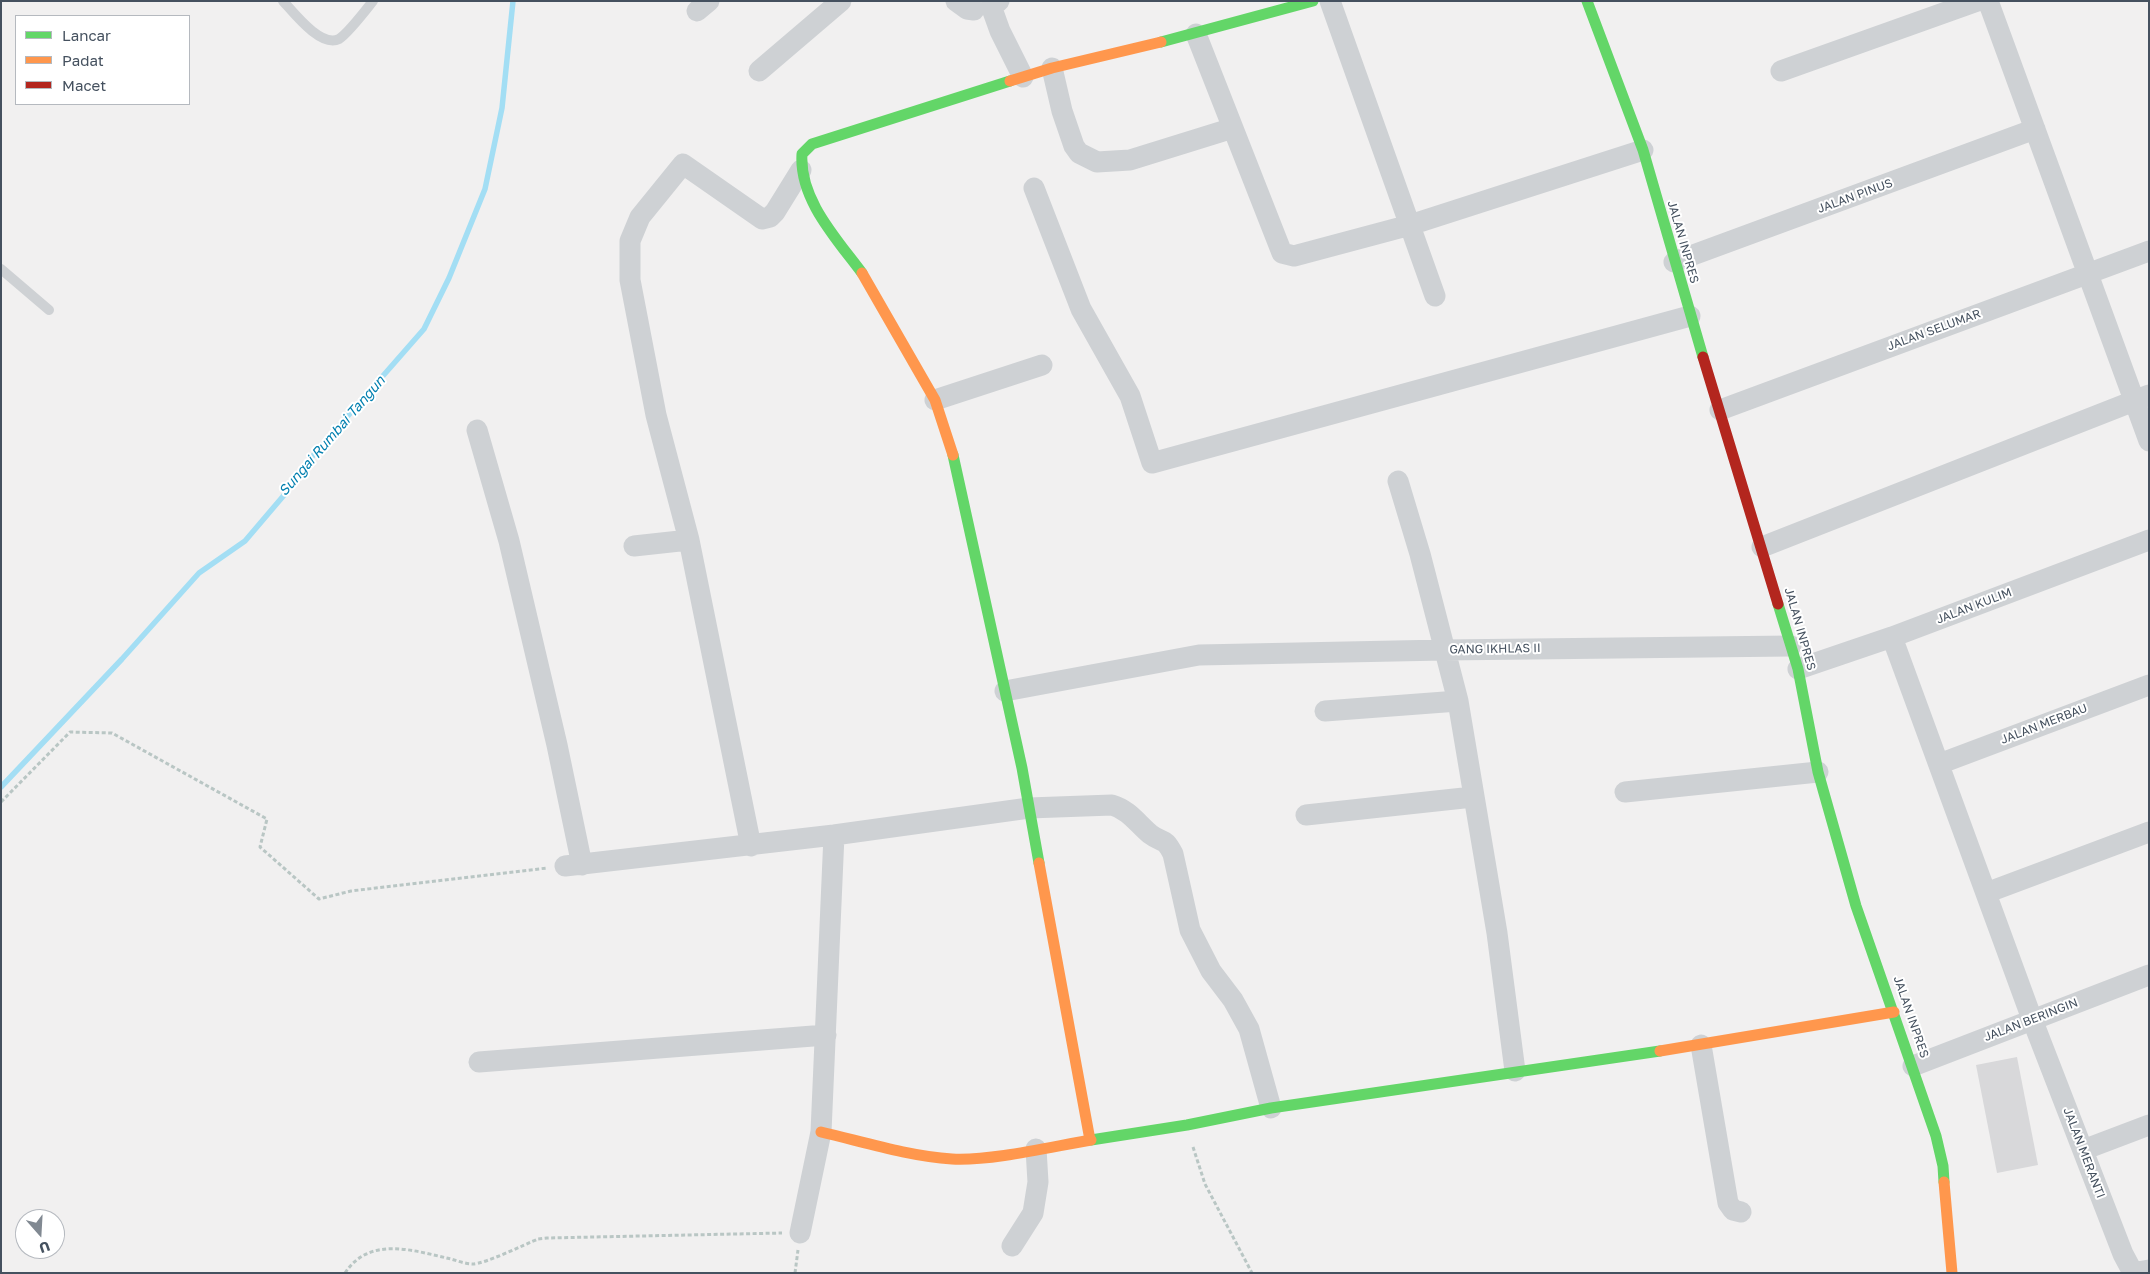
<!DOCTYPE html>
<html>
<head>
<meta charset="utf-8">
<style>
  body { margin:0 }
  #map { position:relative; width:2150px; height:1274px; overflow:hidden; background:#f1f0f0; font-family:"Golos Text",sans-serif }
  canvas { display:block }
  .frame { position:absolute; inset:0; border:2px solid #45515f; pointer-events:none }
  .legend { position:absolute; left:15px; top:15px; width:175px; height:90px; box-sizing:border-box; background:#fff; border:1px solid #b5b9bf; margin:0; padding:6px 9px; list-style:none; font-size:15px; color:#45515f }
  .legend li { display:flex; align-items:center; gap:10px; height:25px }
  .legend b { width:25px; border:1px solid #b5b9bf }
  .north { position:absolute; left:15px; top:1209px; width:50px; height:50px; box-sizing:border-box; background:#fff; border:1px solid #b5b9bf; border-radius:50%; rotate:161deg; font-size:14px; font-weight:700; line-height:20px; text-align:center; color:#45515f }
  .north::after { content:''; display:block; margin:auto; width:18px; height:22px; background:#818992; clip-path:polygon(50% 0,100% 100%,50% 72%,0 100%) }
</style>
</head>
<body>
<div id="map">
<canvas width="2150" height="1274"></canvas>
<div class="frame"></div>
<ul class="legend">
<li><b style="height:6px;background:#63d668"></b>Lancar</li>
<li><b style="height:6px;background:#ff974d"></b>Padat</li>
<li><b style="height:6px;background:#b3261e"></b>Macet</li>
</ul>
<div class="north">U</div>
</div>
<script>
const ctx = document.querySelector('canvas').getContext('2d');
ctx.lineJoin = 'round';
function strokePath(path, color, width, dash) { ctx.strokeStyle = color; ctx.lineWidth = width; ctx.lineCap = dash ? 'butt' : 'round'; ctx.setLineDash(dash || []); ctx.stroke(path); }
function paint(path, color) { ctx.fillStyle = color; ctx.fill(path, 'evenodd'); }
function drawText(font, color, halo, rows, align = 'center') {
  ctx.font = font + ' "Golos Text",sans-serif'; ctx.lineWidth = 4; ctx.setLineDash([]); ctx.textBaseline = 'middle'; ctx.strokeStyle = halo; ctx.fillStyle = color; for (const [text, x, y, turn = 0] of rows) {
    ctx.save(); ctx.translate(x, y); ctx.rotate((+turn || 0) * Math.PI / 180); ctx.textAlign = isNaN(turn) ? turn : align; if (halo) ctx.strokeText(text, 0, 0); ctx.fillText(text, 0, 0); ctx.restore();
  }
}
strokePath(new Path2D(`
  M1 787 122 659 199 573 245 541 285 494 304 466 424 329 449 278 485 189 502 108 513 1`), '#a3def4', 5.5);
paint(new Path2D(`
  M2017 1057 2038 1165 1997 1173 1976 1065Z`), '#d8d8da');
strokePath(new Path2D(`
  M1 802 70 732 112 733 267 819 260 847 319 899 351 891 547 868
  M1193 1147 1205 1184 1252 1273
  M345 1273C370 1235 415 1251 451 1259 458 1261 466 1264 473 1264 484 1264 524 1245 538 1239L547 1238 782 1233
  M795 1273 798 1250`), '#b9c6c4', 3, [4, 2.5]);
strokePath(new Path2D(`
  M283 1C294 13 321 48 339 39 347 34 366 10 373 1
  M1 269 49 310`), '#ced1d4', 10);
strokePath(new Path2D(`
  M956 1 967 9 974 10
  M999 1 991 6 1000 31 1023 77
  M1330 1 1435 296
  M1988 1 2149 441
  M697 11 709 1
  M1196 34 1282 253 1294 256 1410 225 1643 150
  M1052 68 1062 111 1074 146 1079 153 1097 162 1130 160 1233 128
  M759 71 841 1
  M1781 71 1977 1
  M1034 188 1081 309 1130 396 1152 463 1690 316
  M1674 262 2035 129
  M935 400 1042 365
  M1720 410 2149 251
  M477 430 509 541 557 745 582 865
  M1398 481 1420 554 1458 701 1497 933 1515 1071
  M634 546 689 540
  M1762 547 2149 395
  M1892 637 2032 1019 2123 1254 2131 1269 2137 1272 2149 1270
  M1798 669 1892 637 2149 540
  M1005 691 1199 655 1444 650 1791 646
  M1325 711 1458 701
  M1939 764 2149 685
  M1625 792 1818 772
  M1306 815 1473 797
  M751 846 689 540 656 415 630 280V241L640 217 683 164 762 219 770 217 775 212 801 170
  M565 866 834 835 1029 808 1112 805C1129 810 1137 823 1150 834 1163 844 1164 836 1173 854L1190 930 1211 971 1233 1000 1249 1029 1271 1108
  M1986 893 2149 832
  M1701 1045 1728 1203 1733 1210 1741 1212
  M479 1062 826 1035
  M1913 1066 2149 975
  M2083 1150 2149 1125
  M800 1233 821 1132 834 835
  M1012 1246 1033 1213 1038 1182 1036 1149`), '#ced1d4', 21);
strokePath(new Path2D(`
  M1587 1 1643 150 1703 357
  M1161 42 1313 1
  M862 273C836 238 799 199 802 154L812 144 1010 81
  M953 455 1022 768 1039 863
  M1778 604 1798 669 1818 772 1856 906 1936 1136 1943 1166 1944 1182
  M1091 1140 1187 1125 1271 1108 1660 1051`), '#63d668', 11);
strokePath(new Path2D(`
  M1010 81 1052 68 1161 42
  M862 273 935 400 953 455
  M1039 863 1090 1140
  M1660 1051 1894 1012
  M821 1132C864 1142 908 1156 952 1159 992 1161 1050 1147 1091 1140
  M1944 1182 1952 1273`), '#ff974d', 11);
strokePath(new Path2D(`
  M1703 357 1778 604`), '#b3261e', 11);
drawText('12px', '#45515f', '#fff', [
  ["JALAN PINUS",1855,196,-20],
  ["JALAN INPRES",1683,242,74],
  ["JALAN SELUMAR",1934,330,-20],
  ["JALAN KULIM",1974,606,-21],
  ["JALAN INPRES",1800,629,74],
  ["GANG IKHLAS II",1495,649,-1],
  ["JALAN MERBAU",2044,724,-21],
  ["JALAN INPRES",1911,1017,71],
  ["JALAN BERINGIN",2031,1020,-21],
  ["JALAN MERANTI",2084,1153,69]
]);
drawText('italic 14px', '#017faf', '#fff', [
  ["Sungai Rumbai Tangun",332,436,-49]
]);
</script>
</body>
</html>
